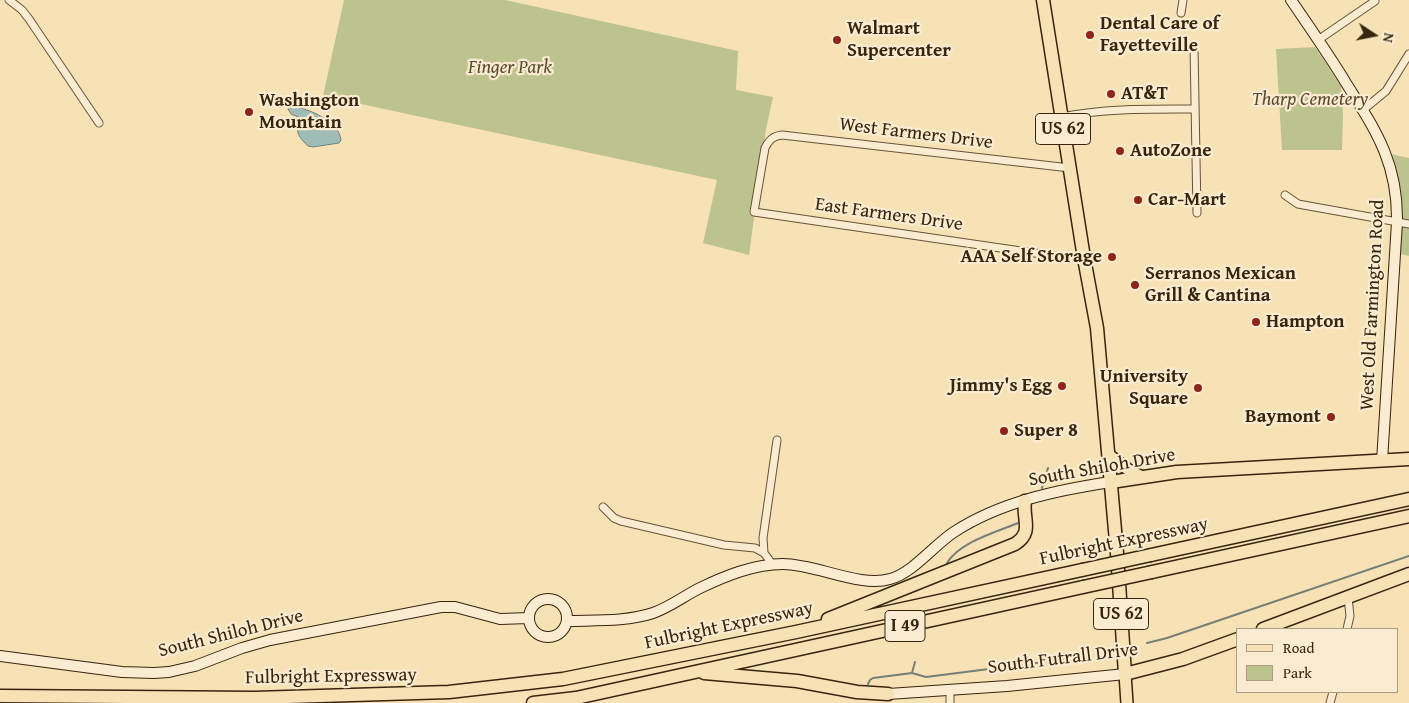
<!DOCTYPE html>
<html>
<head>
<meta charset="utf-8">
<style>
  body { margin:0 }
  #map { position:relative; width:1409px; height:703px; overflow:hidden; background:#f7e2b6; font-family:"Gentium Book Plus",serif }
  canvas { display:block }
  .legend { position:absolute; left:1236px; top:628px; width:162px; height:65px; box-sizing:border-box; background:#faecd0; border:1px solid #ac9c82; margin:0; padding:6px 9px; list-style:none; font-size:15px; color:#37250d }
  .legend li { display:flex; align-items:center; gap:10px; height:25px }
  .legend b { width:25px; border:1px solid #ac9c82 }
  .north { position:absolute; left:1349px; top:10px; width:50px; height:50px; -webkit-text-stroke:4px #faecd0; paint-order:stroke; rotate:101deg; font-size:14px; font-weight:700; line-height:20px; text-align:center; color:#37250d }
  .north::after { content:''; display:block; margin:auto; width:18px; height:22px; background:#37250d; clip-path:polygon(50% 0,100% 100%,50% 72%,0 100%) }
</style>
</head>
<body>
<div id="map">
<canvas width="1409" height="703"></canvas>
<ul class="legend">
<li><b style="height:6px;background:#f7e2b6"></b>Road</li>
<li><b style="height:14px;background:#bcc38e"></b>Park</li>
</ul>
<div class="north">N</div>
</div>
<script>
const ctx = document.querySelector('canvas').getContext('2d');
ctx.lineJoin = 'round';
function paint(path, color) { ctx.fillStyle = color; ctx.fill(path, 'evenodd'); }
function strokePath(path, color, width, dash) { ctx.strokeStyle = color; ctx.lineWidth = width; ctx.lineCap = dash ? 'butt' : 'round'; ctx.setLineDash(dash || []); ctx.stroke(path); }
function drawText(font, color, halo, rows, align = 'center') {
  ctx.font = font + ' "Gentium Book Plus",serif'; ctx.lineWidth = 4.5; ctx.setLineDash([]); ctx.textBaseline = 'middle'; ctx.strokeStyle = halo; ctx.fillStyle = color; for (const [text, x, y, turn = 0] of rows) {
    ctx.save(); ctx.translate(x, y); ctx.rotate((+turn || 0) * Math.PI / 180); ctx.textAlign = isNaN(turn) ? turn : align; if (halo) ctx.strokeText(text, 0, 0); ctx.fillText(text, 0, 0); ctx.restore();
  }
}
paint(new Path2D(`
  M344 0H505L738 51 736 90 773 97 766 129 749 255 703 243 717 180 323 96Z
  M1315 47 1341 86 1343 114 1342 150H1282L1276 49Z
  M1386 153 1409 158V256L1396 253 1397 222Z`), '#bcc38e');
const water = new Path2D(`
  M293 106C309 109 339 121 341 140L339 143 313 147 308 146C303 141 296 135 298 127L305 122 300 118 291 114 288 109Z`);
paint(water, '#9fbcb6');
strokePath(water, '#758072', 1);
strokePath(new Path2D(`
  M1042 488 1048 468
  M947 563C960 542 996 532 1018 523
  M1147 643 1167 638 1409 556
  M1023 665 1088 655
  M912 673 915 662
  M868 684 870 680 873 678 912 673 926 677 989 669`), '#758072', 2);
const street = new Path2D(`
  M9 0 22 10 29 19 99 123
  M1181 13 1183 0
  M1318 40 1375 1
  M1194 47 1197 213
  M1363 110 1386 91 1409 54
  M1061 117C1105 108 1151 109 1195 109
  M1070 168 782 135C773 136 769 140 765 148L754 212 1069 258H1084
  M1285 195 1298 204 1409 224
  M603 507 614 518 621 521 724 545 755 548 764 553
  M773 565 764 553 763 538 777 440
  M1347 629 1350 616 1348 597
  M950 690V703
  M1330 703 1333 692`);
const secondary = new Path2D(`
  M1291 0C1310 28 1329 55 1346 83 1376 131 1398 163 1397 222L1382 461
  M529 618a19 19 0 1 1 38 0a19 19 0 1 1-38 0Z
  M567 621C595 620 626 622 653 613 670 607 684 596 700 588 725 576 754 564 783 564 816 564 860 588 890 579 913 573 934 545 954 532 1000 502 1057 490 1111 482
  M0 656 122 672 154 673 169 672 195 666 242 648 270 640 441 607H455L500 619 529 618
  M888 694 1007 686 1125 674`);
const primary = new Path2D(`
  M1109 455 1130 471 1142 477
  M1125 674 1127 703`);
const highway = new Path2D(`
  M1043 0 1084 258 1097 328 1117 553 1125 674 1183 659 1238 639
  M1111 482 1177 472 1409 459
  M1151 555 1409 499
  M1152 572 1409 516
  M828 619 1015 544C1034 532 1022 519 1025 501
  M1263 629 1409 574
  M704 673 797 681 857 692 888 694
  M0 696 255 698 449 692 563 679 796 632 1082 570
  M533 703 576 698 1083 587`);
strokePath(street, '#675437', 9);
strokePath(secondary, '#37250d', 12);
strokePath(primary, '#37250d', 14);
strokePath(highway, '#37250d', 15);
strokePath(street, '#faecd0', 7);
strokePath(secondary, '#faecd0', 10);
strokePath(primary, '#f7e2b6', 11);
strokePath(highway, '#f7e2b6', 12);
const highwayBridge = new Path2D(`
  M1082 570 1151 555
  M1083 587 1152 572`);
strokePath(highwayBridge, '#37250d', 15, []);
strokePath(highwayBridge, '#f7e2b6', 12);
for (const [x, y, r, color] of [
  [1090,35,5,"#8f2418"],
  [837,40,5,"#8f2418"],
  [1111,94,5,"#8f2418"],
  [249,112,5,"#8f2418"],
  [1120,151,5,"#8f2418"],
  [1138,200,5,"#8f2418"],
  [1112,257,5,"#8f2418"],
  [1135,285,5,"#8f2418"],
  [1256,322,5,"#8f2418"],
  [1062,386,5,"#8f2418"],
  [1198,388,5,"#8f2418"],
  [1331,417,5,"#8f2418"],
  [1004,431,5,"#8f2418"]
]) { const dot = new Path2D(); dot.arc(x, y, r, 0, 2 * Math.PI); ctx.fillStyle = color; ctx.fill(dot); strokePath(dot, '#faecd0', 2); }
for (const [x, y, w] of [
  [1063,129,55],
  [1121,614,55],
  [905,626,40]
]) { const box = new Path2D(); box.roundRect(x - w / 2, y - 15.5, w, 31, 4); ctx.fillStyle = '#faecd0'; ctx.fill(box); strokePath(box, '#37250d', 1); }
drawText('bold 18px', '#37250d', null, [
  ["US 62",1063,129],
  ["US 62",1121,614],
  ["I 49",905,626]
]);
drawText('bold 19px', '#37250d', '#faecd0', [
  ["Dental Care of",1100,24],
  ["Fayetteville",1100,46],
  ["Walmart",847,29],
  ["Supercenter",847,51],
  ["AT&T",1121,94],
  ["Washington",259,101],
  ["Mountain",259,123],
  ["AutoZone",1130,151],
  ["Car-Mart",1148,200],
  ["AAA Self Storage",1102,257,"right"],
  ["Serranos Mexican",1145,274],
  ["Grill & Cantina",1145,296],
  ["Hampton",1266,322],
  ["University",1188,377,"right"],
  ["Square",1188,399,"right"],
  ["Jimmy's Egg",1052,386,"right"],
  ["Baymont",1321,417,"right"],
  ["Super 8",1014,431]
], 'left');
drawText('italic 19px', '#584c2d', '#faecd0', [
  ["Finger Park",510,68],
  ["Tharp Cemetery",1310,100]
]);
drawText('19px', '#37250d', '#faecd0', [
  ["West Farmers Drive",916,134,7],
  ["East Farmers Drive",889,215,8],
  ["West Old Farmington Road",1373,305,-87],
  ["South Shiloh Drive",1102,468,-10],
  ["Fulbright Expressway",1124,542,-12],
  ["Fulbright Expressway",729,626,-12],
  ["South Shiloh Drive",231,634,-14],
  ["South Futrall Drive",1063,659,-7],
  ["Fulbright Expressway",331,677,-1]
]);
</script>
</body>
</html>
